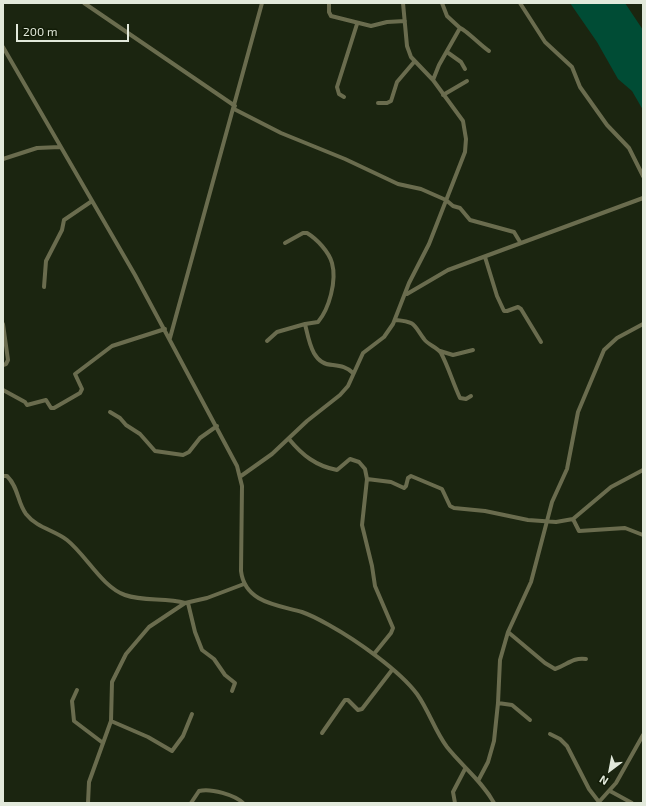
<!DOCTYPE html>
<html>
<head>
<meta charset="utf-8">
<style>
  body { margin:0 }
  #map { position:relative; width:646px; height:806px; overflow:hidden; background:#1b2510; font-family:"Exo 2",sans-serif }
  canvas { display:block }
  .frame { position:absolute; inset:0; border:4px solid #e2e9db; pointer-events:none }
  .north { position:absolute; left:590px; top:750px; width:40px; height:40px; -webkit-text-stroke:3px #121c07; paint-order:stroke; rotate:212deg; font-size:11px; font-weight:700; line-height:16px; text-align:center; color:#e2e9db }
  .north::after { content:''; display:block; margin:auto; width:14px; height:18px; background:#e2e9db; clip-path:polygon(50% 0,100% 100%,50% 72%,0 100%) }
  .scale { position:absolute; left:16px; top:24px; width:113px; height:18px; box-sizing:border-box; border:2px solid #e2e9db; border-top:0; padding-left:5px; font-size:12px; line-height:14px; white-space:nowrap; color:#e2e9db; -webkit-text-stroke:3px #121c07; paint-order:stroke }
</style>
</head>
<body>
<div id="map">
<canvas width="646" height="806"></canvas>
<div class="frame"></div>
<div class="north">N</div>
<div class="scale">200 m</div>
</div>
<script>
const ctx = document.querySelector('canvas').getContext('2d');
ctx.lineJoin = 'round';
function paint(path, color) { ctx.fillStyle = color; ctx.fill(path, 'evenodd'); }
function strokePath(path, color, width, dash) { ctx.strokeStyle = color; ctx.lineWidth = width; ctx.lineCap = dash ? 'butt' : 'round'; ctx.setLineDash(dash || []); ctx.stroke(path); }
paint(new Path2D(`
  M570 3H625L643 30V110L632 91 618 79 597 42Z`), '#004c35');
strokePath(new Path2D(`
  M84 3 235 106
  M520 3 545 42 572 67 580 87 607 125 629 148 643 176
  M329 4V12L331 16 371 26 387 22 405 21
  M460 28C465 29 481 46 489 51
  M3 47 135 275 237 466 242 486 241 571C245 603 278 605 302 612 311 615 320 620 329 625 356 640 399 670 417 694 429 711 435 731 447 747 462 766 482 781 494 803
  M447 52 461 62 465 69
  M433 80 439 65 460 28 447 16 442 3
  M443 95 467 81
  M344 97 339 94 337 87 357 24
  M378 103H387L391 101 397 82 414 62
  M234 109 281 133 345 159 398 184 421 189 446 200 453 206 460 208 470 220 514 232 520 242
  M3 159 37 148 60 147
  M285 243 303 233H307C317 239 329 252 332 263 337 281 329 309 318 322L305 324
  M485 257 497 296 504 311H507L518 307 521 309 541 342
  M44 287 46 261 62 230 64 220 92 201
  M407 294 448 270 643 198
  M396 320C416 322 413 324 424 339 428 345 437 347 441 353 448 366 453 383 460 398L466 399 471 396
  M3 324 8 360 6 364 3 365
  M170 338 262 3
  M267 341 277 332 305 324C309 340 312 365 333 365 341 366 347 367 353 373
  M440 351 453 355 473 350
  M3 390 25 402 27 405 46 400 51 408H54L80 393 82 389 75 374 112 346 165 329
  M110 412 120 418 126 425 140 434 155 451 183 455 189 452 200 438 217 426
  M289 439C302 455 316 466 337 470L350 459 359 462 365 469 367 479 362 525 372 566 375 586 393 628 391 633 374 654
  M3 476H7C19 488 17 502 26 514 37 528 54 530 67 540 86 555 102 587 125 595 144 602 166 597 185 603
  M241 476 272 454 307 421 340 395 348 386 363 353 384 337 393 324 409 283 429 244 465 152 466 139 463 121 433 80 411 57 407 46 403 3
  M367 479 391 482 404 488 406 486 408 478 411 476 442 489 450 506 454 508 485 511 528 520 556 522 573 519 579 531 625 528 643 535
  M573 519 611 487 643 470
  M188 603 195 632 202 650 214 659 225 675 235 683 232 691
  M508 632 545 663 555 669C567 665 573 657 586 659
  M77 690 72 701 74 721 103 743
  M498 703 512 705 530 720
  M111 721 148 737 172 751 183 736 192 714
  M322 733 345 700H348L358 710 362 709 392 670
  M550 734 560 739 567 746 589 789 599 802
  M478 781 488 762 494 741 498 703 500 660 508 632 531 582 552 502 567 469 578 412 604 350 617 338 643 324
  M610 791 632 803
  M88 803 89 782 111 721 112 682 126 654 149 627 185 603 207 598 244 584
  M191 803 199 791C211 788 235 795 243 803
  M455 803 453 792 465 769
  M598 803 616 783 643 735`), '#6a6c4e', 4);
</script>
</body>
</html>
